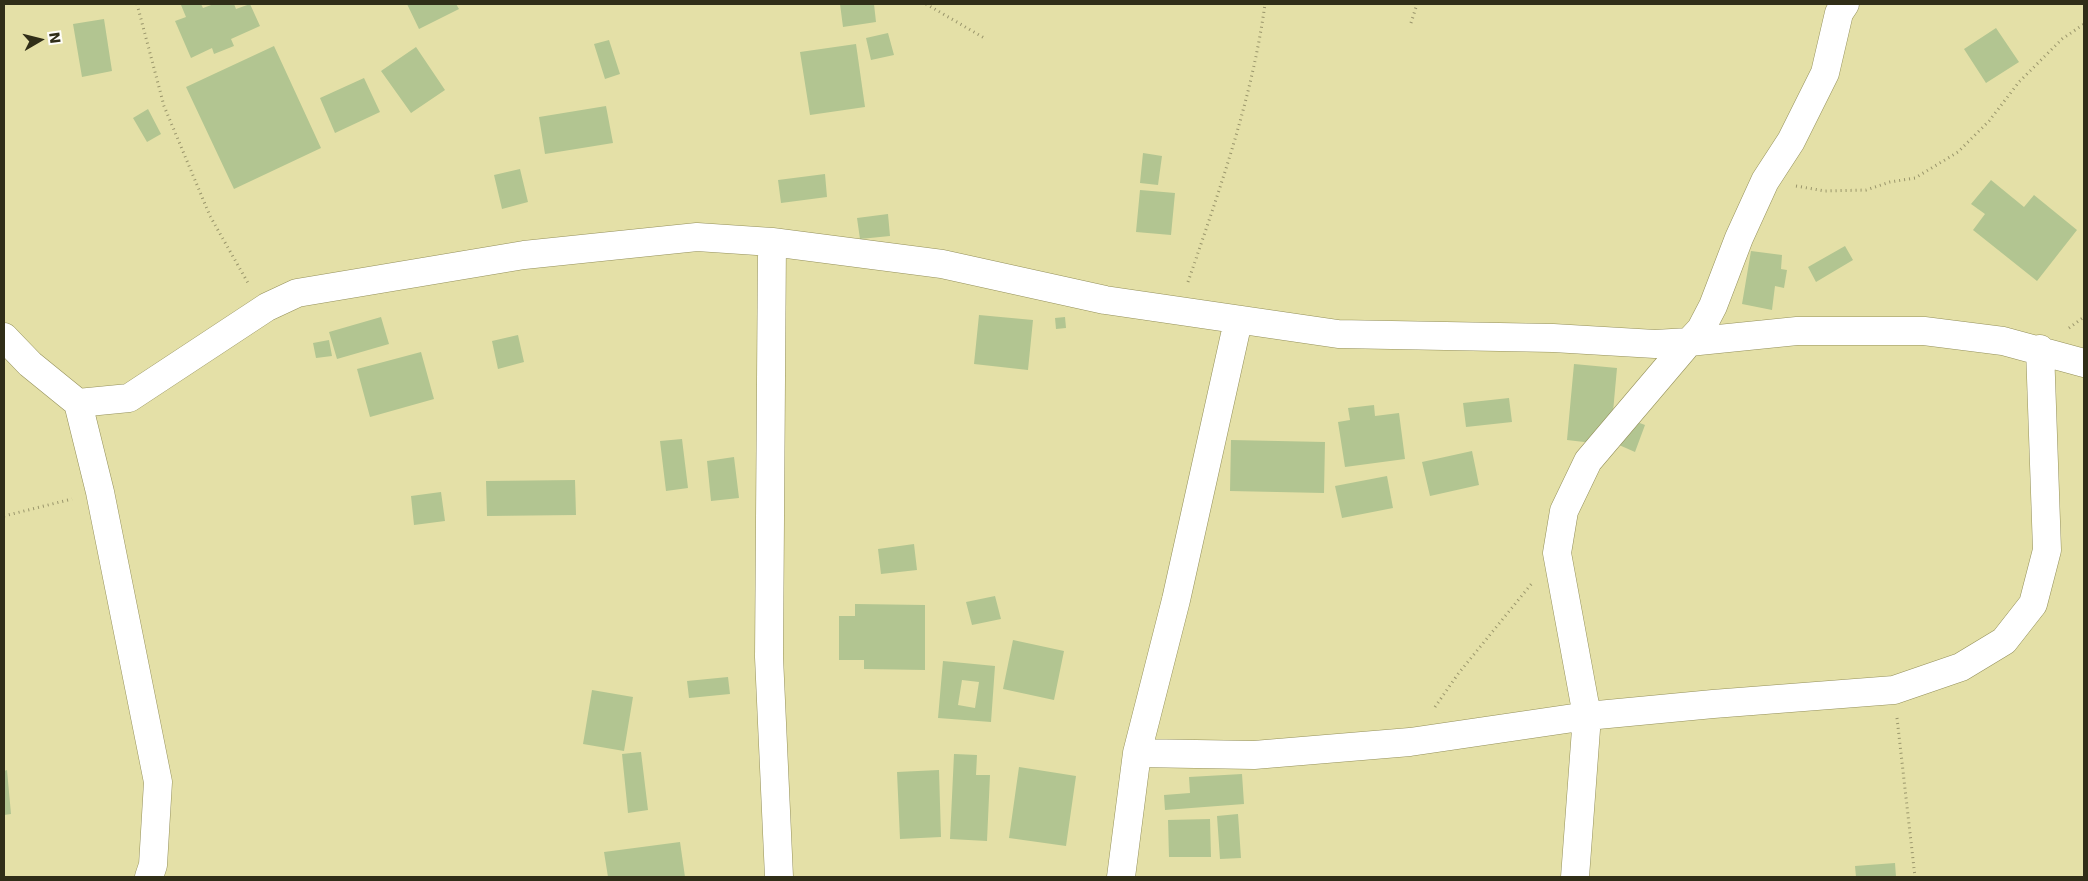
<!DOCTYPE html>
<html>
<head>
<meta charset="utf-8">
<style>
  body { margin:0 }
  #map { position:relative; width:2088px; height:881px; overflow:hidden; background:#e4e0a7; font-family:"DejaVu Sans",sans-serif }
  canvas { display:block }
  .frame { position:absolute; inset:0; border:5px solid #302e18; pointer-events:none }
  .north { position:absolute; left:15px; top:15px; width:50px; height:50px; -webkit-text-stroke:4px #fffef9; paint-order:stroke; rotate:82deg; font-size:14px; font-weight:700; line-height:20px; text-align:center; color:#302e18 }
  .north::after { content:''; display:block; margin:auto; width:18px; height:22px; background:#302e18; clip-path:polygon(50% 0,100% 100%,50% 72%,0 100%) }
</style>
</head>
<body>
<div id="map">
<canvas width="2088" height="881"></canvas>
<div class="frame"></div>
<div class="north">N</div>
</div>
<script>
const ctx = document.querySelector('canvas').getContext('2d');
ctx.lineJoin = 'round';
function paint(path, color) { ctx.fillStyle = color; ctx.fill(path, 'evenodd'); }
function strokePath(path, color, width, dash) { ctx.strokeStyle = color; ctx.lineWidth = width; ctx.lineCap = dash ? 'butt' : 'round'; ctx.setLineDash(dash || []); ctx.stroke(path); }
paint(new Path2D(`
  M185 4H201L203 8 214 4H234L236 9 250 4 260 26 231 39 234 46 214 54 212 48 191 58 175 21 186 17 181 5Z
  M407 4H456L459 9 419 29Z
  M840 4H874L876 22 843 27Z
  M104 19 112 71 82 77 73 24Z
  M1996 28 2019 62 1986 83 1964 49Z
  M888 33 894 55 871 60 866 38Z
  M609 40 620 74 605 79 594 44Z
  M856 44 865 107 810 115 800 52Z
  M274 46 321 148 234 189 186 87Z
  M416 47 445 90 411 113 381 71Z
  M364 78 380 112 335 133 320 98Z
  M606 106 613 143 545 154 539 117Z
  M148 109 161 134 147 142 133 118Z
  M1143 153 1162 156 1158 185 1140 183Z
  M520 169 528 202 502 209 494 175Z
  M825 174 827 197 781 203 778 180Z
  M1991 180 2024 207 2034 195 2077 230 2037 281 1973 230 1985 214 1971 204Z
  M1140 190 1175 193 1171 235 1136 232Z
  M888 214 890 236 860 239 857 218Z
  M1845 246 1853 260 1816 282 1808 267Z
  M1751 251 1782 255 1781 269 1787 270 1784 288 1775 286 1772 310 1742 304Z
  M979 315 1033 320 1028 370 974 364Z
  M381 317 389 344 337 359 329 332Z
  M1065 317 1066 328 1056 329 1055 318Z
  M518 335 524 362 498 369 492 341Z
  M329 340 332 356 316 358 313 343Z
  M421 352 434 399 370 417 357 369Z
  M1574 364 1617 368 1610 445 1567 440Z
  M1509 398 1512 422 1466 427 1463 403Z
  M1374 405 1375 416 1399 413 1405 459 1345 467 1338 422 1350 420 1348 408Z
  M1629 419 1645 425 1635 452 1619 445Z
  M682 439 688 488 666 491 660 441Z
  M1231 440 1325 442 1324 493 1230 491Z
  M1472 451 1479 485 1430 496 1422 462Z
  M734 457 739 498 711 501 707 461Z
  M1387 476 1393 508 1342 518 1335 486Z
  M575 480 576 515 487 516 486 481Z
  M441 492 445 521 414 525 411 496Z
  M914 544 917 570 881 574 878 549Z
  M995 596 1001 619 972 625 966 602Z
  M855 604 925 605V670L864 669V660H839V616H855Z
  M1013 640 1064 651 1054 700 1003 689Z
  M943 661 995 666 991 722 938 718ZM962 680 979 682 975 708 958 705Z
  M728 677 730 694 689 698 687 681Z
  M592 690 633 697 624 751 583 744Z
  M641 752 648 810 628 813 622 754Z
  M954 754 977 755 976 775H990L987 841 950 839Z
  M1019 767 1076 776 1066 846 1009 838Z
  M7 770 11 814 4 815V771Z
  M939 770 941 837 900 839 897 772Z
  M1242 774 1244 804 1165 810 1164 795 1190 793 1189 777Z
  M1238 814 1241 858 1220 859 1217 816Z
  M1210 819 1211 857H1169L1168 820Z
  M680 842 685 877H608L604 852Z
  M1895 863 1896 877H1856L1855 866Z`), '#b2c591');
const minor = new Path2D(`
  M772 242 769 657 779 877
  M4 337 30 364 78 403 129 398 267 307 297 293 524 255 697 237 772 242 942 264 1105 300 1338 334 1553 338 1655 344 1689 342 1701 329 1713 306 1739 238 1765 181 1791 141 1825 73 1839 13 1845 4
  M78 403 100 492 158 782 153 865 149 877
  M1137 753 1254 755 1410 742 1587 716 1713 704 1894 690 1961 667 2004 641 2033 604 2047 550 2040 349
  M1121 877 1137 753 1176 600 1238 321
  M1575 877 1587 716 1557 553 1564 511 1588 461 1689 342 1797 331H1924L2003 341 2084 363`);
strokePath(minor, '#94905a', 29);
strokePath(new Path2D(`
  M137 4 164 106 210 216 248 283
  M926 4 986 39
  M1411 23 1417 4
  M1796 186 1825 191 1866 190 1890 182 1915 178 1958 152 1989 121 2019 82 2062 39 2084 24
  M1188 282C1219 191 1252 100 1265 4
  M2069 328 2084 317
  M4 516 72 499
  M1435 707 1458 674 1533 582
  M1897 718 1915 877`), '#99956b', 3, [1, 4]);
strokePath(minor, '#fff', 28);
</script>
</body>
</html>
